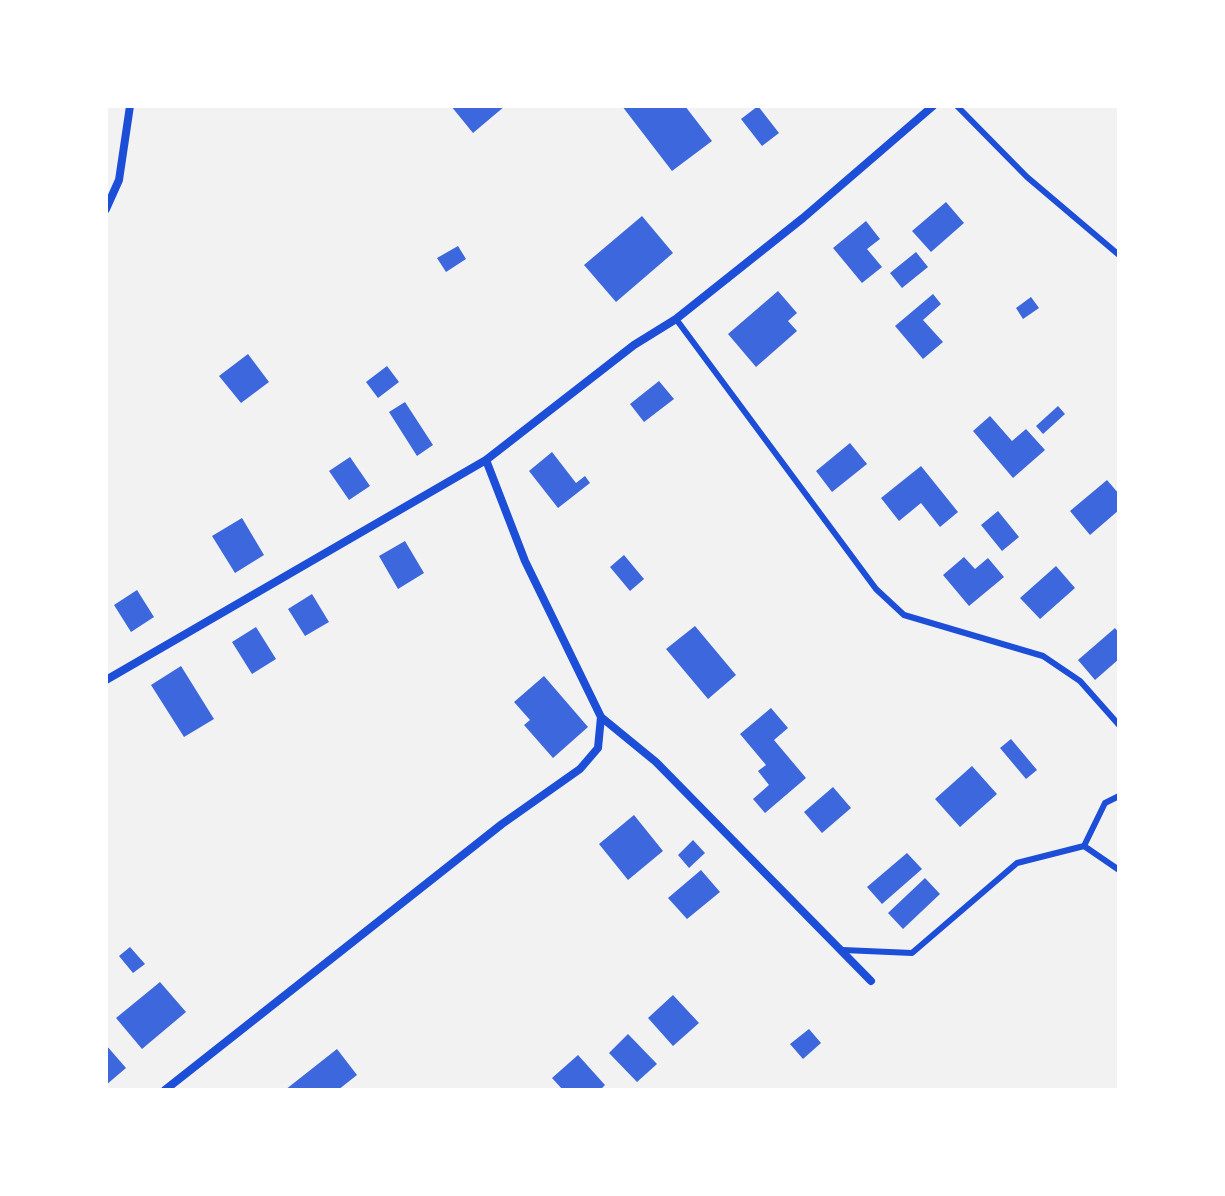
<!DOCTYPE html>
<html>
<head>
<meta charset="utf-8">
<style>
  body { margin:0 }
  #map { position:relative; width:1225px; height:1196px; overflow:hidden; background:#f2f2f2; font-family:"Libre Baskerville",serif }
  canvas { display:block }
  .frame { position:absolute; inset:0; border:108px solid #fff; pointer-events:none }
</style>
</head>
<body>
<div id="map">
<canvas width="1225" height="1196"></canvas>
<div class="frame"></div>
</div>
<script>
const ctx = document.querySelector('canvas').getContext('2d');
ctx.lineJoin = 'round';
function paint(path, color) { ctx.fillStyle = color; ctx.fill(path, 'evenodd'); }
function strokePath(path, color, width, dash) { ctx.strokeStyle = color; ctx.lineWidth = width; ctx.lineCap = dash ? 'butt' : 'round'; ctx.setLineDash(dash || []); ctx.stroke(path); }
paint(new Path2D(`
  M451 106H505L473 133Z
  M622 106H685L712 141 672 171Z
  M758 106 779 133 762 146 741 119Z
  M946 202 964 223 931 252 912 231Z
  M642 216 673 253 616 302 584 265Z
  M866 221 880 239 867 249 882 267 862 283 833 248Z
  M458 246 466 259 446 272 437 258Z
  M916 252 928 267 902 288 890 273Z
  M778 291 797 313 788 321 797 331 756 367 728 334Z
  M933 294 941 304 923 320 943 342 923 359 895 326Z
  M1031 297 1039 308 1023 319 1016 308Z
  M248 354 269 382 241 403 219 376Z
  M387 366 399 382 378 398 366 382Z
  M659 381 674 399 644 422 630 404Z
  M405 402 433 445 417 456 389 412Z
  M1058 406 1065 414 1043 434 1036 426Z
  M990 416 1012 441 1026 429 1045 450 1013 478 973 431Z
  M850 443 867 464 832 492 816 471Z
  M552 452 576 483 585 476 590 483 558 508 529 471Z
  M350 457 370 486 349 500 329 471Z
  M921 466 958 512 940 527 921 503 899 521 881 498Z
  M1107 480 1119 494V510L1090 535 1070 511Z
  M998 511 1019 537 1002 551 981 525Z
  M242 518 264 555 235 573 212 536Z
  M405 541 424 573 398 589 379 556Z
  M624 555 644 579 630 591 610 567Z
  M964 557 975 569 988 558 1004 577 969 606 943 575Z
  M1056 566 1075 588 1040 619 1020 598Z
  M137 590 154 617 131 632 114 605Z
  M312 594 329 622 305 636 288 609Z
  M695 626 736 675 708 699 666 649Z
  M256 627 276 659 252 674 232 642Z
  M1115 628 1119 633V659L1095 680 1078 660Z
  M181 666 214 719 184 737 151 685Z
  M544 676 588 727 553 758 524 725 530 720 514 702Z
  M771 708 788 728 774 740 806 778 765 813 753 799 769 785 758 771 766 765 740 734Z
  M1011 739 1037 770 1026 779 1000 748Z
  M972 766 997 794 960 827 935 799Z
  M833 787 851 808 822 833 804 812Z
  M634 815 663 851 628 880 599 844Z
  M693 840 705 853 689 868 678 855Z
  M907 853 922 869 882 904 867 887Z
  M701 870 720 892 687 919 668 898Z
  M925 878 940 894 903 929 888 913Z
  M130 947 145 964 133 973 119 956Z
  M160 982 186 1012 142 1049 116 1018Z
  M673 995 699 1023 673 1046 648 1018Z
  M809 1029 821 1043 803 1059 790 1044Z
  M628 1034 657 1064 637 1082 609 1053Z
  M106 1045 126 1068 106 1085Z
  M337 1049 357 1075 338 1090H285Z
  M578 1055 605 1085 600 1090H563L552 1078Z`), '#3d67dc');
strokePath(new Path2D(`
  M957 106 1027 177 1119 255
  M676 319 876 589 904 615 1043 656 1080 681 1119 725
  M1084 846 1119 870
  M843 950 912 953 1017 863 1084 846 1105 803 1119 796`), '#1d4ed8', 6);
strokePath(new Path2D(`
  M106 209 119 180 130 106
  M486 460 525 561 601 717 656 762 871 981
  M106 680 486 460 634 345 676 319 803 218 933 106
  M165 1090 502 824 580 769 598 748 601 717`), '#1d4ed8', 8);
</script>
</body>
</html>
